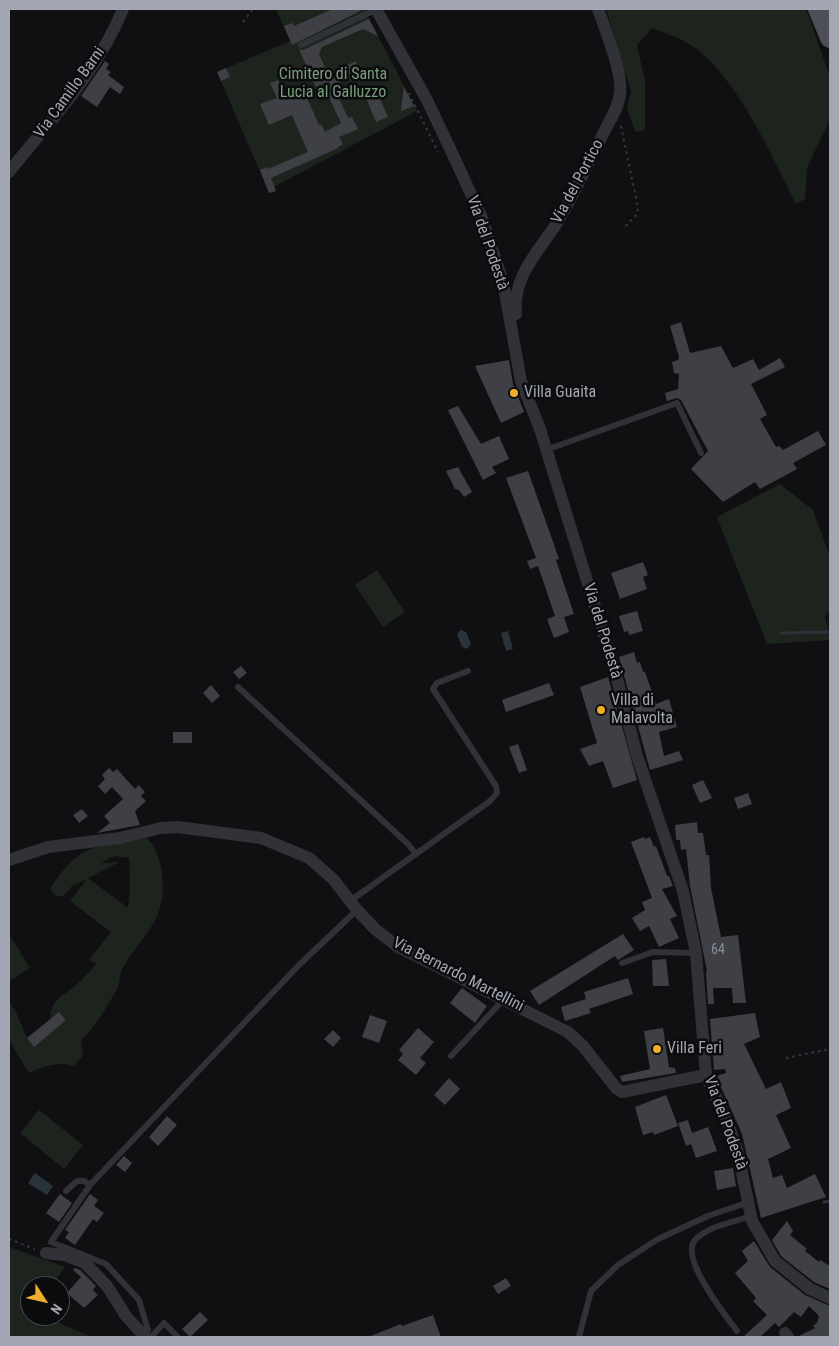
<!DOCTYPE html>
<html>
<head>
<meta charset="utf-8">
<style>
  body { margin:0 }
  #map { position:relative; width:839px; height:1346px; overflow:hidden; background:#101012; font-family:"Roboto Condensed",sans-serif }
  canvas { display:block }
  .frame { position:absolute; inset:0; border:10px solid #a2a7b3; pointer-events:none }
  .north { position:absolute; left:20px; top:1276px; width:50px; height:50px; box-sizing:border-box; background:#0c0b0d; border:1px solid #48494f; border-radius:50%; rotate:125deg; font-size:14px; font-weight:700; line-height:20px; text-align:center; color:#a2a7b3 }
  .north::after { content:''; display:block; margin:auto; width:18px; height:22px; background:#f0af2b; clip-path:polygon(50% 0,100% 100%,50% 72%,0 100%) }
</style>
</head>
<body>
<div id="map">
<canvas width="839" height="1346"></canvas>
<div class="frame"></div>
<div class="north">N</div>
</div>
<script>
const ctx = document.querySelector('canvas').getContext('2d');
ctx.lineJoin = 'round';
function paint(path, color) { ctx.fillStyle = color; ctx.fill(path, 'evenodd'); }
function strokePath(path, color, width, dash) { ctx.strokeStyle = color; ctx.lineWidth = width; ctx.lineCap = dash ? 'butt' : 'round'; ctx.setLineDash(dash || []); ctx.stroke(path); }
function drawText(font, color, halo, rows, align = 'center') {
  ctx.font = font + ' "Roboto Condensed",sans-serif'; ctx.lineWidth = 5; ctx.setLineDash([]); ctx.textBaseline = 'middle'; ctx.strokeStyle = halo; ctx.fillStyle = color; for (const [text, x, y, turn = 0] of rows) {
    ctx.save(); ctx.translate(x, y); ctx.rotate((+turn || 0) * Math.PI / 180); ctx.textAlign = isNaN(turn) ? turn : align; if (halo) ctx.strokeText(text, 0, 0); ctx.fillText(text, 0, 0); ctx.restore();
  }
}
paint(new Path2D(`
  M276 9H364L417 111 268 190 217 72 290 41Z
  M606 9H806L830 77V119L807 168 805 199 796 204C769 152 746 95 703 54 689 41 670 35 652 28L637 45 645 81V130L635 132 627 107 631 92Z
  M780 484 813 510 830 557V610L825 616 830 640 767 644 717 517Z
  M377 570 405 612 383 627 355 585Z
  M146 838C156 846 160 860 162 873 168 923 141 933 121 972 119 977 120 982 118 987 107 1007 97 1024 81 1041L83 1055 74 1066C57 1061 45 1066 29 1073L9 1040V1002L15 1010 27 1038 66 1020 59 1012 51 1019C50 999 64 996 76 985 83 979 90 971 96 964L89 960 111 932 70 901 87 879 73 885 63 896H56L50 889C79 844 96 845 146 838ZM114 856 129 858 130 891 128 908 88 878 119 862 101 863Z
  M9 934 30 968 9 981Z
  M39 1110 83 1145 64 1169 20 1133Z
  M9 1247 65 1267 52 1286H30V1316H42L92 1337H9Z`), '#1d241e');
paint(new Path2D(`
  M461 630 466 632 471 644 467 649 462 647 457 634Z
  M508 631 513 649 506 651 501 633Z
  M35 1173 53 1186 47 1195 28 1183Z`), '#2a333a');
strokePath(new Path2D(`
  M781 633 830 632
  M824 1202 830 1201`), '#2a333a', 3);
paint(new Path2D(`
  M333 9H359L360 11 292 45 284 26 292 23 294 26Z
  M369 19 378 36 363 29 322 47 319 54 328 74 356 61 359 73 333 85 348 118 352 117 358 129 339 137 343 144 336 149 271 178 276 191 269 193 260 170 267 167 268 169 308 152 292 115 269 125 260 104 277 98 270 83 278 80 284 94 302 87 319 125 321 124 325 132 341 123 323 84 316 87 299 49 303 50Z
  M105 61 109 64 106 69 111 72 108 75 124 87 120 94 110 87 97 107 81 96Z
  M226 68 230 77 221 81 217 72Z
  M370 85 373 91 376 90 388 117 376 122 362 88Z
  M404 87 414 106 401 111Z
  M681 322 690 353 721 346 733 368 753 359 759 370 780 358 785 367 751 384 767 415 760 419 776 447 779 446 783 450 818 431 826 445 793 463 797 469 760 489 755 482 723 502 691 469 708 451 681 400 677 398 667 401 665 393 678 389 679 374 674 373 672 362 678 360 679 357 670 326Z
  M509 360 513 384 524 412 501 423 475 366Z
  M458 406 481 444 499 436 509 459 492 467 496 473 483 480 448 410Z
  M458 467 472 492 464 497 459 490 455 489 446 471Z
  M528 471 559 559 556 560 574 614 564 617 569 632 554 638 547 619 555 616 538 566 530 569 527 561 536 558 506 478Z
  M643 562 648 575 643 577 647 589 620 599 611 573Z
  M637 611 643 631 629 635 628 631 624 632 619 616Z
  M634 652 637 663 640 662 643 672H645L656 704 669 699 677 727 659 732 664 756 679 751 683 760 650 770 619 657Z
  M241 666 247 673 239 679 233 672Z
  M608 677 637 780 613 788 603 761 589 766 580 749 597 743 580 687Z
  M549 683 554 695 506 712 502 700Z
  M211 685 220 696 212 703 203 693Z
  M173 732H192V743H173Z
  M518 744 527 770 519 773 509 747Z
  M109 768 113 772 117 769 135 789 139 785 145 792 141 796 146 801 135 811 140 825 97 833 110 823 104 816 123 799 112 787 105 794 98 786 105 779 102 775Z
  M703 780 712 798 700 803 692 785Z
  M748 793 752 804 738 809 734 798Z
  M82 809 88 816 79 823 73 815Z
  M697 822 698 833H703L706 855H709L711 888 721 937 738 935 746 1003H733L732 988H713L714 1004H708L706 971H707L690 886 686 849 681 850 680 840H676L675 825Z
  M644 837 645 839 650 837 654 847 656 846 667 876H669L673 886 662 889 677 916 670 919 679 938 659 947 649 926 640 931 632 918 645 910 642 902 652 898 631 842Z
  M623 934 634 950 618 960 615 956 539 1005 530 991Z
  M666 959 669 986H653L652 960Z
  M628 978 633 994 589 1009 591 1013 565 1021 561 1007 586 999 584 992Z
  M462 988 487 1006 475 1023 450 1003Z
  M59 1012 66 1020 34 1047 27 1038Z
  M755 1013 760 1037 744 1044 766 1089 781 1082 791 1108 776 1115 791 1148 768 1159 773 1178 782 1175 787 1188 815 1174 826 1197 761 1218 742 1134 716 1076 726 1073 725 1069 714 1070 710 1019Z
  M370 1015 387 1021 379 1043 362 1037Z
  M418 1028 434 1042 420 1058 426 1063 416 1075 398 1060 403 1054 399 1050Z
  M663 1028 669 1067 675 1068 676 1073 622 1082 620 1076 650 1069 644 1031Z
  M333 1030 341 1038 333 1047 324 1039Z
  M449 1078 460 1089 445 1105 434 1095Z
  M666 1095 678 1126 654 1135 653 1132 643 1135 635 1107Z
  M167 1116 177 1125 158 1146 149 1137Z
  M688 1120 692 1133 708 1127 717 1151 696 1158 691 1144 686 1146 678 1123Z
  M124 1156 132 1163 125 1172 116 1165Z
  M733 1168 736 1186 717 1190 714 1171Z
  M60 1194 72 1203 59 1222 46 1213Z
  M90 1194 98 1200 94 1206 104 1213 97 1222 93 1219 75 1245 65 1238 69 1232 65 1230Z
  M787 1221 793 1231 790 1235 807 1249 805 1251 819 1262 820 1260 830 1266V1289L814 1282 781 1256 772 1240Z
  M754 1241 770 1267 805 1295 830 1306V1337H797L815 1328 813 1326 817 1323 819 1316 809 1306 801 1317 794 1312 779 1327 775 1323 760 1337H743L767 1315 753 1301 756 1298 735 1273 748 1261 742 1251Z
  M75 1268 80 1270 96 1286 93 1290 98 1295 84 1308 67 1293 81 1277 73 1270Z
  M506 1278 511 1286 498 1294 493 1286Z
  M200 1312 208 1320 190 1337 182 1329Z
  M433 1315 441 1337H368L401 1324 402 1326Z`), '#3f4045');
strokePath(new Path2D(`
  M243 22 253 9
  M409 93 438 152
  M621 126 638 208 637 214 625 227
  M786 1058 830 1049
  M9 1239 35 1249`), '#38393e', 2, [2.5, 4]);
strokePath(new Path2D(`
  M301 45 377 9
  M546 450 677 403 701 453
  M238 687 408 844 416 854
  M350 901 490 801 497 793 496 786 433 689 437 683 468 671
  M622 963 653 952 696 953
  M451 1056 504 999
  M66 1191 77 1181H84L90 1185
  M737 1331C726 1316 679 1258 695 1240 708 1226 734 1222 751 1216
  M143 1335 148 1330 139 1300 106 1264 51 1242 90 1185 299 965 357 910
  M151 1337 164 1323 178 1337
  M579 1337 591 1291 618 1265 658 1239 708 1216 749 1202`), '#313237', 6);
strokePath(new Path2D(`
  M376 9 427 100 454 157 482 218 503 282 521 381 540 429 615 671 637 756 683 891 696 953 706 1075 729 1126 738 1153 752 1221 775 1261 810 1289 830 1298
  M9 172C51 119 97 73 123 9
  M516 314C512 277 538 252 557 223 574 194 589 162 604 132 610 120 619 107 620 93 623 73 605 29 598 9
  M9 860 48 847 120 838 161 828 178 827 261 838 309 858 333 879 357 910 375 929 398 947 568 1032 583 1046 616 1088 622 1092 706 1075
  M46 1253 64 1255 85 1263 107 1286 126 1316 145 1337
  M785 1333 788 1337`), '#313237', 12);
strokePath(new Path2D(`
  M818 9 830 38`), '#4e4f56', 20);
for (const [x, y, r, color] of [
  [514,393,5,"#f0af2b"],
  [601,710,5,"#f0af2b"],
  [657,1049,5,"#f0af2b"]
]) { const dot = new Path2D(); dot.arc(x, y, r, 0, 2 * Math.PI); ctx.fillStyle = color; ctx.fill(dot); strokePath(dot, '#0c0b0d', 2); }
drawText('14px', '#898d98', null, [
  ["64",718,950]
]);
drawText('16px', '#799e7b', '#0c0b0d', [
  ["Cimitero di Santa",333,75],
  ["Lucia al Galluzzo",333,93]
]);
drawText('16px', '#a2a7b3', '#0c0b0d', [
  ["Via Camillo Barni",70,93,-54],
  ["Via del Portico",578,182,-62],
  ["Via del Podestà",487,243,71],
  ["Via del Podestà",602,631,73],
  ["Via Bernardo Martellini",458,975,27],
  ["Via del Podestà",725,1123,70]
]);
drawText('16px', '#a2a7b3', '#0c0b0d', [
  ["Villa Guaita",524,393],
  ["Villa di",611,701],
  ["Malavolta",611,719],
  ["Villa Feri",667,1049]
], 'left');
</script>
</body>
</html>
